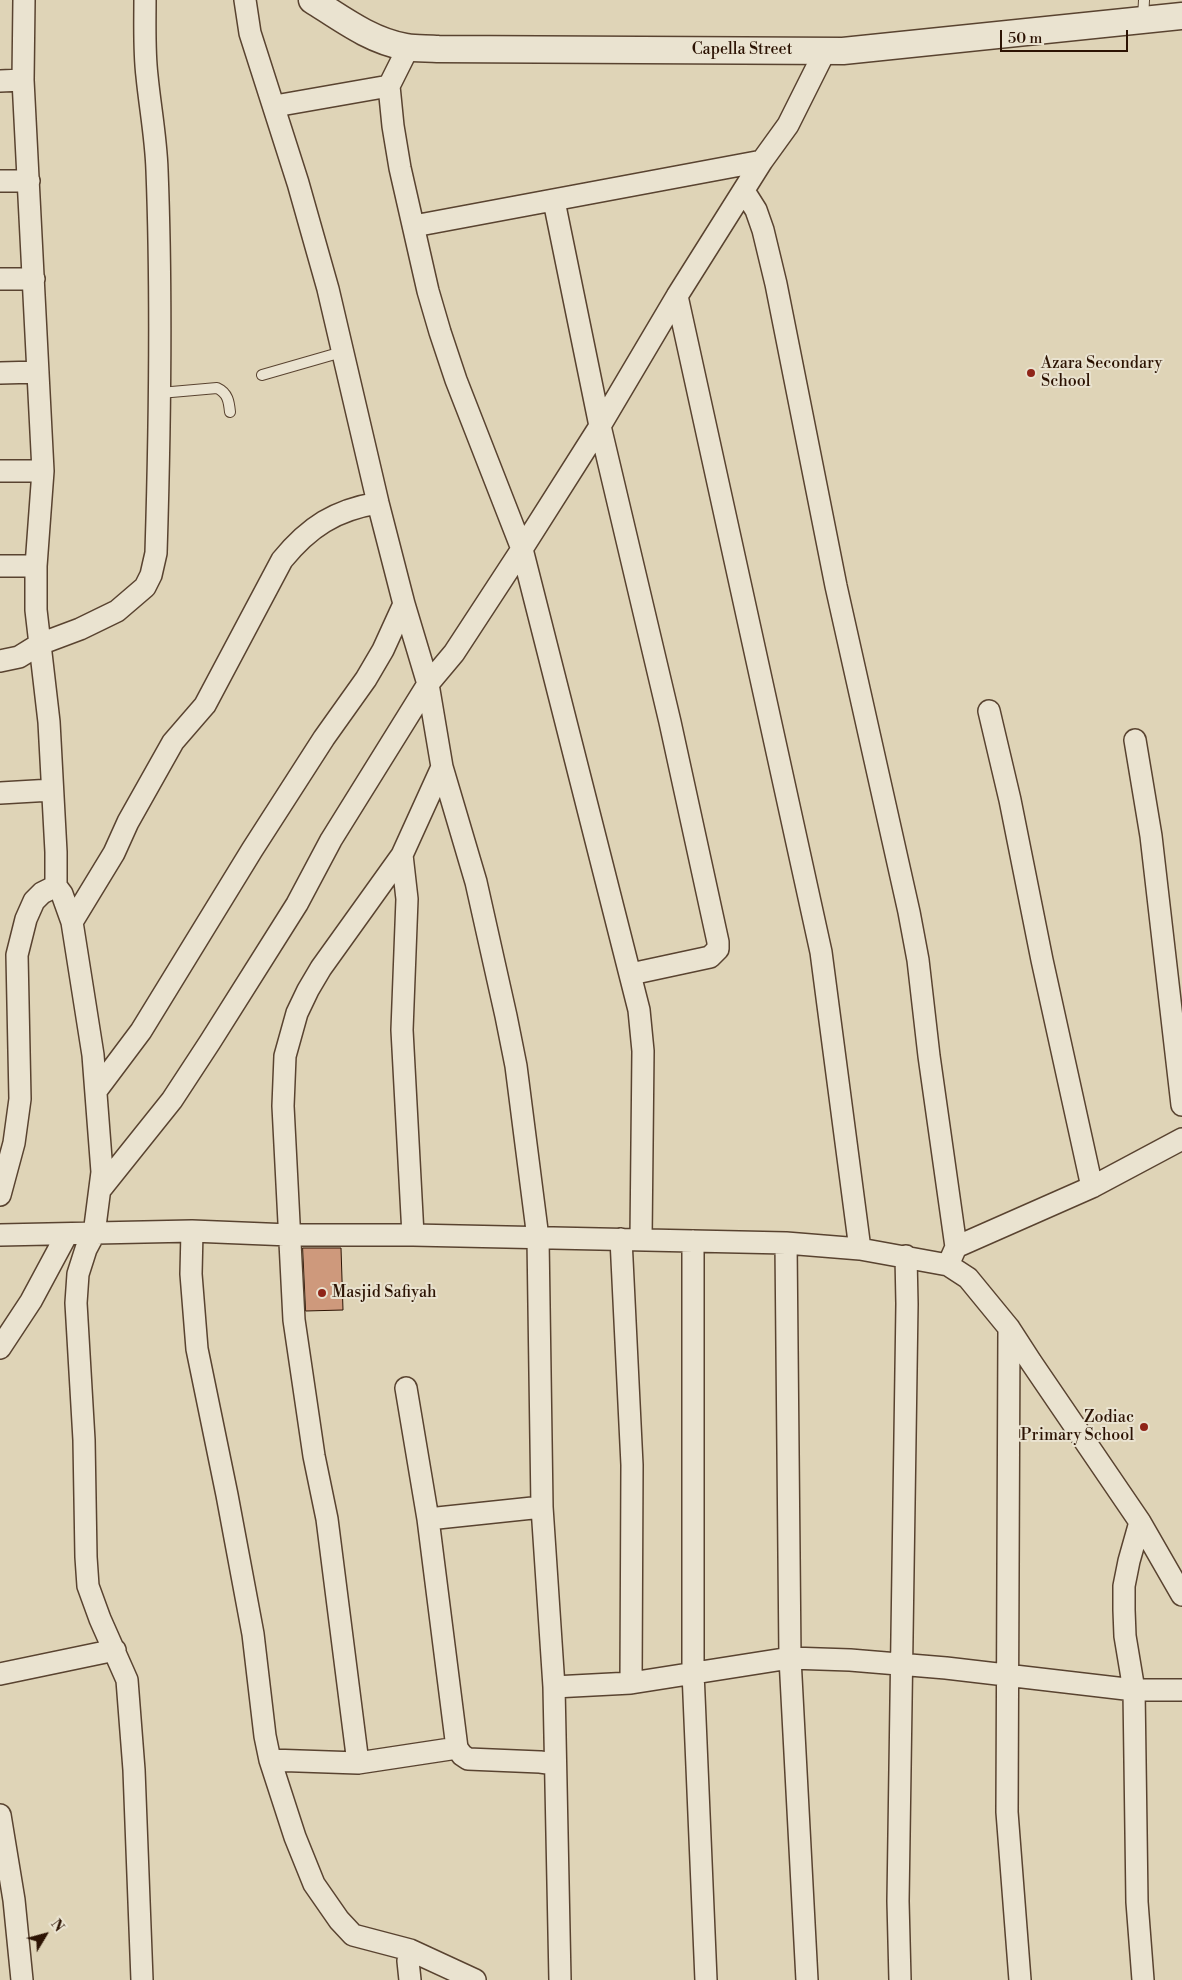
<!DOCTYPE html>
<html>
<head>
<meta charset="utf-8">
<style>
  body { margin:0 }
  #map { position:relative; width:1182px; height:1980px; overflow:hidden; background:#dfd4b7; font-family:"Libre Bodoni",serif }
  canvas { display:block }
  .north { position:absolute; left:20px; top:1910px; width:50px; height:50px; -webkit-text-stroke:4px #eae3d0; paint-order:stroke; rotate:53deg; font-size:14px; font-weight:700; line-height:20px; text-align:center; color:#2c1303 }
  .north::after { content:''; display:block; margin:auto; width:18px; height:22px; background:#2c1303; clip-path:polygon(50% 0,100% 100%,50% 72%,0 100%) }
  .scale { position:absolute; left:1000px; top:30px; width:128px; height:22px; box-sizing:border-box; border:2px solid #2c1303; border-top:0; padding-left:6px; font-size:15px; line-height:18px; white-space:nowrap; color:#2c1303; -webkit-text-stroke:4px #eae3d0; paint-order:stroke }
</style>
</head>
<body>
<div id="map">
<canvas width="1182" height="1980"></canvas>
<div class="north">N</div>
<div class="scale">50 m</div>
</div>
<script>
const ctx = document.querySelector('canvas').getContext('2d');
ctx.lineJoin = 'round';
function paint(path, color) { ctx.fillStyle = color; ctx.fill(path, 'evenodd'); }
function strokePath(path, color, width, dash) { ctx.strokeStyle = color; ctx.lineWidth = width; ctx.lineCap = dash ? 'butt' : 'round'; ctx.setLineDash(dash || []); ctx.stroke(path); }
function drawText(font, color, halo, rows, align = 'center') {
  ctx.font = font + ' "Libre Bodoni",serif'; ctx.lineWidth = 4; ctx.setLineDash([]); ctx.textBaseline = 'middle'; ctx.strokeStyle = halo; ctx.fillStyle = color; for (const [text, x, y, turn = 0] of rows) {
    ctx.save(); ctx.translate(x, y); ctx.rotate((+turn || 0) * Math.PI / 180); ctx.textAlign = isNaN(turn) ? turn : align; if (halo) ctx.strokeText(text, 0, 0); ctx.fillText(text, 0, 0); ctx.restore();
  }
}
const building = new Path2D(`
  M303 1248H341L343 1310 306 1311Z`);
paint(building, '#ce997c');
strokePath(building, '#2c1303', 1);
const service = new Path2D(`
  M1143 19 1144 0
  M262 375 342 352
  M160 393 217 388C228 393 229 402 230 412`);
const minor = new Path2D(`
  M24 0 23 80 43 471 36 566V610L49 722 56 852V886L62 894 72 922 93 1055 102 1172 94 1234 86 1249 78 1274 76 1303 84 1440 86 1557 88 1586 100 1619 127 1680 134 1770 142 1980
  M408 48 389 86 393 126 400 168 428 291 440 332 456 380 522 549 639 1010 643 1051 641 1239
  M0 81 23 80
  M275 106 389 86
  M0 181H29
  M744 191 756 210 763 230 776 284 836 586 909 912 918 960 929 1056 956 1247 948 1265
  M554 201 600 426 670 722 718 942V949L710 957 631 974
  M414 226 762 161
  M0 279H34
  M677 296 821 952 860 1249
  M0 373 38 372
  M0 471H43
  M0 566H36
  M404 604 428 684 442 767 476 882 506 1016 516 1066 538 1238 542 1507 554 1687 560 1980
  M0 661 19 657 40 644 80 629 117 611 145 587 151 575 156 553C160 425 162 298 157 170 156 138 150 107 147 76 144 51 145 25 145 0
  M989 711 1010 800 1042 960 1092 1187
  M1135 740 1151 836 1182 1105
  M0 793 52 790
  M402 855 407 899 402 1030 413 1235
  M72 922 114 853 128 822 173 742 205 705 282 560C309 527 335 510 378 503
  M96 1091 141 1031 252 850 324 738 366 679 383 650 404 604 378 503 328 289 298 183 250 33 245 0
  M100 1190 172 1100 210 1042 297 904 331 840 428 684 454 653 522 549 600 426 677 296 762 161 788 125 825 51
  M0 1195 14 1143 20 1099 17 955 26 919 34 901 42 893 56 886
  M192 1231 191 1274 197 1349 227 1495 253 1634 265 1736 270 1760 295 1837 314 1884 339 1920 353 1935 410 1950 475 1980
  M0 1235 192 1231 290 1235H413L786 1243 860 1249 948 1265 968 1278 1009 1328 1031 1362 1140 1522 1182 1595
  M621 1239 632 1465 631 1683
  M693 1241V1672L706 1980
  M786 1243 790 1658 807 1980
  M956 1247 1092 1187 1182 1139
  M1009 1328 1007 1812 1020 1980
  M0 1348 31 1301 67 1234
  M406 1388 428 1519 457 1748 462 1755 468 1759 540 1762 555 1764
  M428 1519 542 1507
  M1140 1522 1129 1561 1124 1586V1610L1125 1636 1134 1690 1137 1902 1143 1980
  M0 1674 115 1650
  M554 1687 631 1683 790 1658 850 1660 946 1668 1134 1690H1182
  M270 1760 358 1763 457 1748
  M358 1763 327 1519 314 1456 294 1320 283 1106 285 1056 297 1013 308 990 321 968 402 855 442 767
  M0 1815 14 1900 22 1980
  M410 1980 408 1961 410 1950
  M900 1980 898 1901 907 1304 906 1256`);
const tertiary = new Path2D(`
  M312 0C342 19 371 41 406 47 416 49 428 48 438 49L843 51 1182 16`);
strokePath(service, '#594330', 12);
strokePath(minor, '#594330', 24);
strokePath(tertiary, '#594330', 29);
strokePath(service, '#eae3d0', 10);
strokePath(minor, '#eae3d0', 21);
strokePath(tertiary, '#eae3d0', 26);
for (const [x, y, r, color] of [
  [1031,373,5,"#8f2418"],
  [322,1293,5,"#8f2418"],
  [1144,1427,5,"#8f2418"]
]) { const dot = new Path2D(); dot.arc(x, y, r, 0, 2 * Math.PI); ctx.fillStyle = color; ctx.fill(dot); strokePath(dot, '#eae3d0', 2); }
drawText('16px', '#2c1303', '#eae3d0', [
  ["Capella Street",742,50]
]);
drawText('16px', '#2c1303', '#eae3d0', [
  ["Azara Secondary",1041,364],
  ["School",1041,382],
  ["Masjid Safiyah",332,1293],
  ["Zodiac",1134,1418,"right"],
  ["Primary School",1134,1436,"right"]
], 'left');
</script>
</body>
</html>
